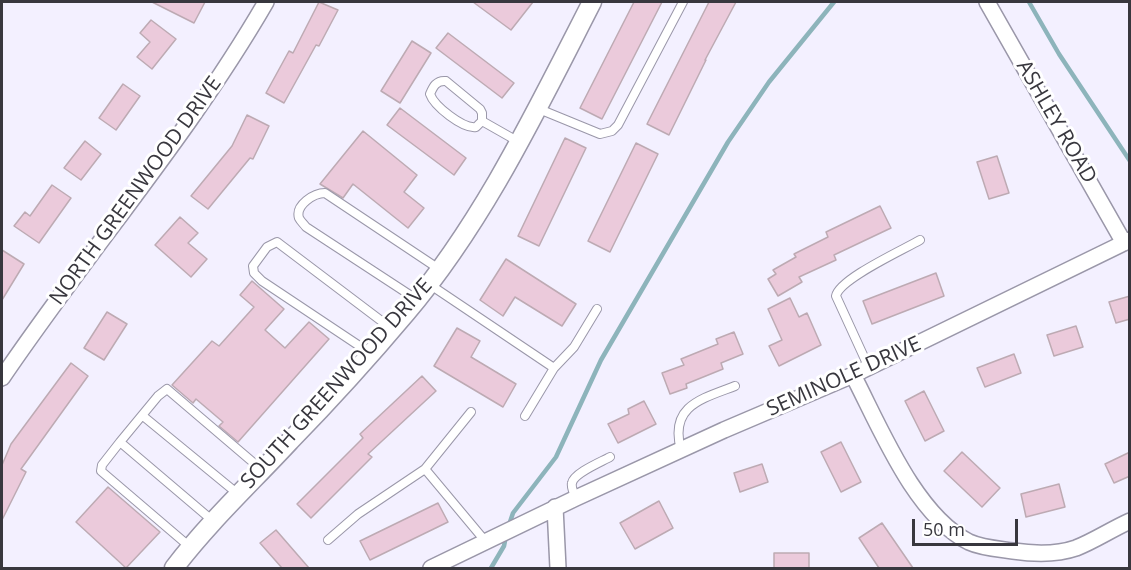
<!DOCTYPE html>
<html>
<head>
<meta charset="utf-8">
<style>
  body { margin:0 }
  #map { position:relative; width:1131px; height:570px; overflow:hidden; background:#f3f0ff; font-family:"Open Sans",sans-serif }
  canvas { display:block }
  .frame { position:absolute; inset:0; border:3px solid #38373e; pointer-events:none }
  .scale { position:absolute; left:912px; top:519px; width:106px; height:27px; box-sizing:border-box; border:3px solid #38373e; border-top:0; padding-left:8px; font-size:18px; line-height:21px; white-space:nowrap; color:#38373e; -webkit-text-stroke:4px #fff; paint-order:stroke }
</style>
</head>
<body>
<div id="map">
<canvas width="1131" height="570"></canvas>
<div class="frame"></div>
<div class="scale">50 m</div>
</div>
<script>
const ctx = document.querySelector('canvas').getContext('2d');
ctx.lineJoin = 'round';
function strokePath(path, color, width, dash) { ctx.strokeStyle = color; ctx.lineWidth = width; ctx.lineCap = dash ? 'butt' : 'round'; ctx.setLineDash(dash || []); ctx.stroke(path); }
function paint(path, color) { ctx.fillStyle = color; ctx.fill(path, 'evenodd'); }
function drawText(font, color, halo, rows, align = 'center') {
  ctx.font = font + ' "Open Sans",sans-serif'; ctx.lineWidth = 6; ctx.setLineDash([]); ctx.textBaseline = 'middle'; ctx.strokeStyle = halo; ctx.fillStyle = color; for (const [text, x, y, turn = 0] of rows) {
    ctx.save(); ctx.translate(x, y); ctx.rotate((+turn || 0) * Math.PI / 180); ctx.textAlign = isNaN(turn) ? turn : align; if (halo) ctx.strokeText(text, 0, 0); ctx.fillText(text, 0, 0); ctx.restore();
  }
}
strokePath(new Path2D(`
  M1029 2 1059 54 1130 161
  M509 525 513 513 556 457 601 360 728 142 769 82 834 2
  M491 568 504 546 506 536`), '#8db4bb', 4.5);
const building = new Path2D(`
  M152 2H205L194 23Z
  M319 2 338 10 319 46 316 45 284 103 266 93 289 51 293 53Z
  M473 2H533L511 30Z
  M634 2H662L602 119 580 108Z
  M709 2H736L705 60H706L669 135 647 124Z
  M151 20 176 39 152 69 137 57 150 42 140 33Z
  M448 33 514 83 502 98 436 48Z
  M412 41 431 53 400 103 381 91Z
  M123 84 140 96 116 130 99 118Z
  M400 108 466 158 454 175 387 125Z
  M247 115 269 126 253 159 250 158 208 209 191 196 232 146Z
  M363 131 417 175 404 192 424 208 408 228 353 184 343 198 320 184Z
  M565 138 586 148 539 246 518 236Z
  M85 141 101 154 81 180 64 168Z
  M636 143 658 154 610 252 588 241Z
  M997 156 1009 193 989 199 977 162Z
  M52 185 71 198 39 243 14 226 25 212 30 216Z
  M880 206 891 228 834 255 836 260 799 277 802 282 778 296 768 279 776 274 773 270 796 257 794 254 828 237 826 232Z
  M180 217 198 233 188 243 207 259 191 277 155 245Z
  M2 250 24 264 2 300Z
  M506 259 576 304 562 326 515 297 503 316 480 300Z
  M936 273 944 296 872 324 863 301Z
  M252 281 284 309 265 330 285 348 309 322 329 339 238 442 219 426 223 422 196 399 193 403 172 385 212 341 219 346 254 307 240 295Z
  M1130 296V319L1116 323 1109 302Z
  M790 298 799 317 807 313 821 345 779 366 769 346 782 340 768 309Z
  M107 312 127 324 104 360 84 348Z
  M1076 326 1083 347 1054 356 1047 335Z
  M457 328 480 341 471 357 516 384 503 407 434 366Z
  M734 332 743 354 721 363 723 369 686 384 687 388 670 394 662 373 684 365 681 359 718 344 716 339Z
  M1014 354 1021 373 985 387 977 368Z
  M71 363 88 376 21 469 26 472 2 520V465L11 444Z
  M422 376 436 391 368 454 372 457 311 518 297 504 363 438 360 434Z
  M924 391 944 431 925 441 905 401Z
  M644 401 656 424 618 443 608 424 629 414 628 409Z
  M841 442 861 482 841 492 821 452Z
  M962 452 1000 488 982 507 944 471Z
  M1130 452V476L1114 483 1105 464Z
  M762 464 768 482 740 492 734 473Z
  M1059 484 1065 507 1026 517 1021 494Z
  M108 487 160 532 126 568 76 522Z
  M659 501 673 528 635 549 620 523Z
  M438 503 448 522 370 560 360 541Z
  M882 523 913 568H879L859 538Z
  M276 530 309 568H282L260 543Z
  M774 553H809V568H774Z`);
paint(building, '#ebcadb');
strokePath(building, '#bdaab3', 1.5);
const service = new Path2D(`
  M539 109 600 134 612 131 618 125 683 2
  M482 121 476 127C463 129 434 106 430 94 433 87 436 80 446 81L480 109 482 113V121L519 142
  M429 284 554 368
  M416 299 306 227C304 224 301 222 299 218 295 205 314 193 325 193L439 269
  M370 353 262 281 254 273 253 266 267 247 277 242 392 329
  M869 368 836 296C839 279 903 250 920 240
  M471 412 425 469 486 542
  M143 416 238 494
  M525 416 554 368 574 347 597 309
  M120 442 158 396 167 389 262 470
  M681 450C669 406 701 399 735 386
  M576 498C574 494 571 487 572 483 574 473 601 462 610 457
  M328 540 358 514 425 469
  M190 547 101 471 102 465 120 442 213 521`);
const minor = new Path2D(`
  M987 2 1124 243
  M853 375C880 427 915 515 969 542 982 548 999 549 1013 551 1034 554 1056 555 1076 548 1094 541 1112 529 1130 521
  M2 378C88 251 189 135 266 2
  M555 507 558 568
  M431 568 576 498 724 430 853 375 1130 240`);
const tertiary = new Path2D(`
  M174 568C209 522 251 483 290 441 330 400 369 357 406 313 484 221 537 109 592 2`);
strokePath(service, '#9a97a9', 10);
strokePath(minor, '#9a97a9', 18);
strokePath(tertiary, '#9a97a9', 21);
strokePath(service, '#fff', 8);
strokePath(minor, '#fff', 15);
strokePath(tertiary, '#fff', 18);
drawText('21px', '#38373e', '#fff', [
  ["ASHLEY ROAD",1056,122,60],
  ["NORTH GREENWOOD DRIVE",136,191,-54],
  ["SEMINOLE DRIVE",844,377,-24],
  ["SOUTH GREENWOOD DRIVE",337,384,-48]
]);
</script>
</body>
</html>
